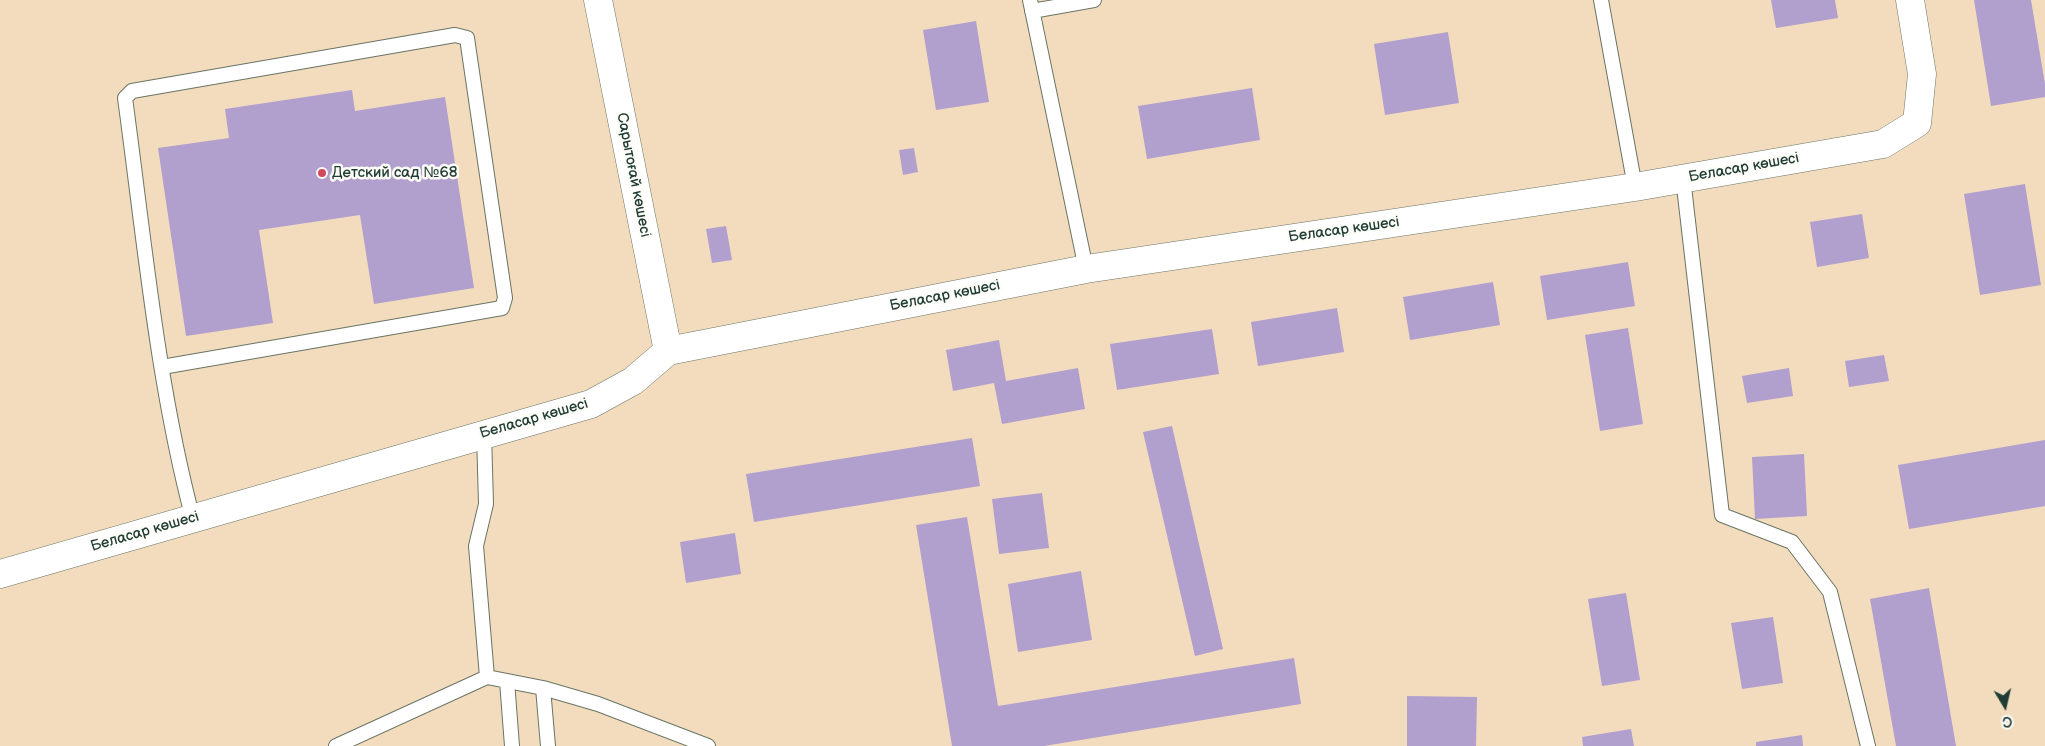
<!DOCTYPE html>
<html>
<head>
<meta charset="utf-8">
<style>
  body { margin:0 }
  #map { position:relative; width:2045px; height:746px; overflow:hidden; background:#f3dcbd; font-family:"Balsamiq Sans",sans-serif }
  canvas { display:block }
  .north { position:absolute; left:1980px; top:681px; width:50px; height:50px; -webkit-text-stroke:4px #fdfcf7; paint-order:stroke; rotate:171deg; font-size:14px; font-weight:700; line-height:20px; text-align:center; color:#1f3d34 }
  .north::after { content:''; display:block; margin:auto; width:18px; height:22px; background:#1f3d34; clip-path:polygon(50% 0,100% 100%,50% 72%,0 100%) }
</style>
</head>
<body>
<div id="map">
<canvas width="2045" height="746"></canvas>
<div class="north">С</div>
</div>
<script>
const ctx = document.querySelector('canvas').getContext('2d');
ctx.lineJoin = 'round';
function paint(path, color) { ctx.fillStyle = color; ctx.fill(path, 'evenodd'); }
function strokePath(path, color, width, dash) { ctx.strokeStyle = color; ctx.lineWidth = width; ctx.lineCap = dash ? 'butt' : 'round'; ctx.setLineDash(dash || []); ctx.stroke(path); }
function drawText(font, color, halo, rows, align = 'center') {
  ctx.font = font + ' "Balsamiq Sans",sans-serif'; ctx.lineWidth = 5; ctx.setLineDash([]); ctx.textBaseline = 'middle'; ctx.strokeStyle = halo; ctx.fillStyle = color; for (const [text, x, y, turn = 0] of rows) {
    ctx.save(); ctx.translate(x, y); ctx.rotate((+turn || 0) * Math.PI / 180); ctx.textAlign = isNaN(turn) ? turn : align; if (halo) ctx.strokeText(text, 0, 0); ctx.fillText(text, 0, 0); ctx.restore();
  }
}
paint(new Path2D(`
  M1771 0H1835L1838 18 1776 28Z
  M1974 0H2031L2045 84V97L1991 106Z
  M976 21 989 102 936 110 923 30Z
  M1448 32 1459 103 1385 115 1374 44Z
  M1252 88 1260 140 1147 159 1138 106Z
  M352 90 355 111 445 97 474 288 374 304 360 215 259 230 273 323 186 336 158 148 229 138 225 109Z
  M914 148 918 172 903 175 899 150Z
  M2025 184 2041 285 1980 295 1964 194Z
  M1862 214 1869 258 1817 267 1810 222Z
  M726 226 732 260 712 263 706 229Z
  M1628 262 1635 306 1547 320 1540 276Z
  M1493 282 1500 325 1410 340 1403 297Z
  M1337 308 1344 352 1258 366 1251 322Z
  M1628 328 1643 424 1600 431 1585 335Z
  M1212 329 1219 374 1117 390 1110 344Z
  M999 340 1006 381 1078 368 1085 409 1002 424 994 383 953 391 946 350Z
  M1884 355 1889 381 1849 387 1845 361Z
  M1789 368 1793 396 1747 403 1742 376Z
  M1172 426 1223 649 1195 656 1143 432Z
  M972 438 980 486 754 522 746 474Z
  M2045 440V506L1909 529 1898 465Z
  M1804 454 1807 516 1755 519 1752 457Z
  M1042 493 1049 548 999 554 992 499Z
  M967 517 998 706 1294 658 1301 704 1044 746H952L916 525Z
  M735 533 741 574 686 583 680 542Z
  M1081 571 1092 640 1018 652 1008 584Z
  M1929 588 1956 746H1896L1870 599Z
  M1626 593 1640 680 1602 686 1588 599Z
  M1773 617 1783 683 1742 689 1731 623Z
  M1407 696 1477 697 1476 746H1407Z
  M1631 729 1634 746H1583L1582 737Z
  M1802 735 1803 746H1756V742Z`), '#b19fce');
const service = new Path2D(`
  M1030 0 1086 269
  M1601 0 1635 187
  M1032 11 1094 0
  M1683 178 1722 515 1792 542 1830 592 1868 746
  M162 367 502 308 505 298 467 38 455 35 132 91 125 98C144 237 157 383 193 519
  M487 677 543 688 598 704 708 746
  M507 681 512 746
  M543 688 548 746
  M336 746 487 677 476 546 486 504 484 433`);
const minor = new Path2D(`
  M668 351 1086 269 1635 187 1883 144 1917 123 1922 74 1910 0`);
const tertiary = new Path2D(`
  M0 574 591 404 633 381 668 351 598 0`);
strokePath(service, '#697564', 16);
strokePath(minor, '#697564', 29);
strokePath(tertiary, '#697564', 29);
strokePath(service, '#fff', 14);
strokePath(minor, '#fff', 28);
strokePath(tertiary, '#fff', 28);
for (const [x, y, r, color] of [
  [322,173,5,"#d1495b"]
]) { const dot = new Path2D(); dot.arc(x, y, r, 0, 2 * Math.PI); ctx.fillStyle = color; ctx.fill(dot); strokePath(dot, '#fdfcf7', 2); }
drawText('15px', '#1f3d34', '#fdfcf7', [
  ["Беласар көшесі",1744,168,-10],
  ["Сарытоғай көшесі",633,175,79],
  ["Беласар көшесі",1344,230,-8],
  ["Беласар көшесі",945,296,-11],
  ["Беласар көшесі",534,419,-16],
  ["Беласар көшесі",145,532,-16]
]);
drawText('15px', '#1f3d34', '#fdfcf7', [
  ["Детский сад №68",332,173]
], 'left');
</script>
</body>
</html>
